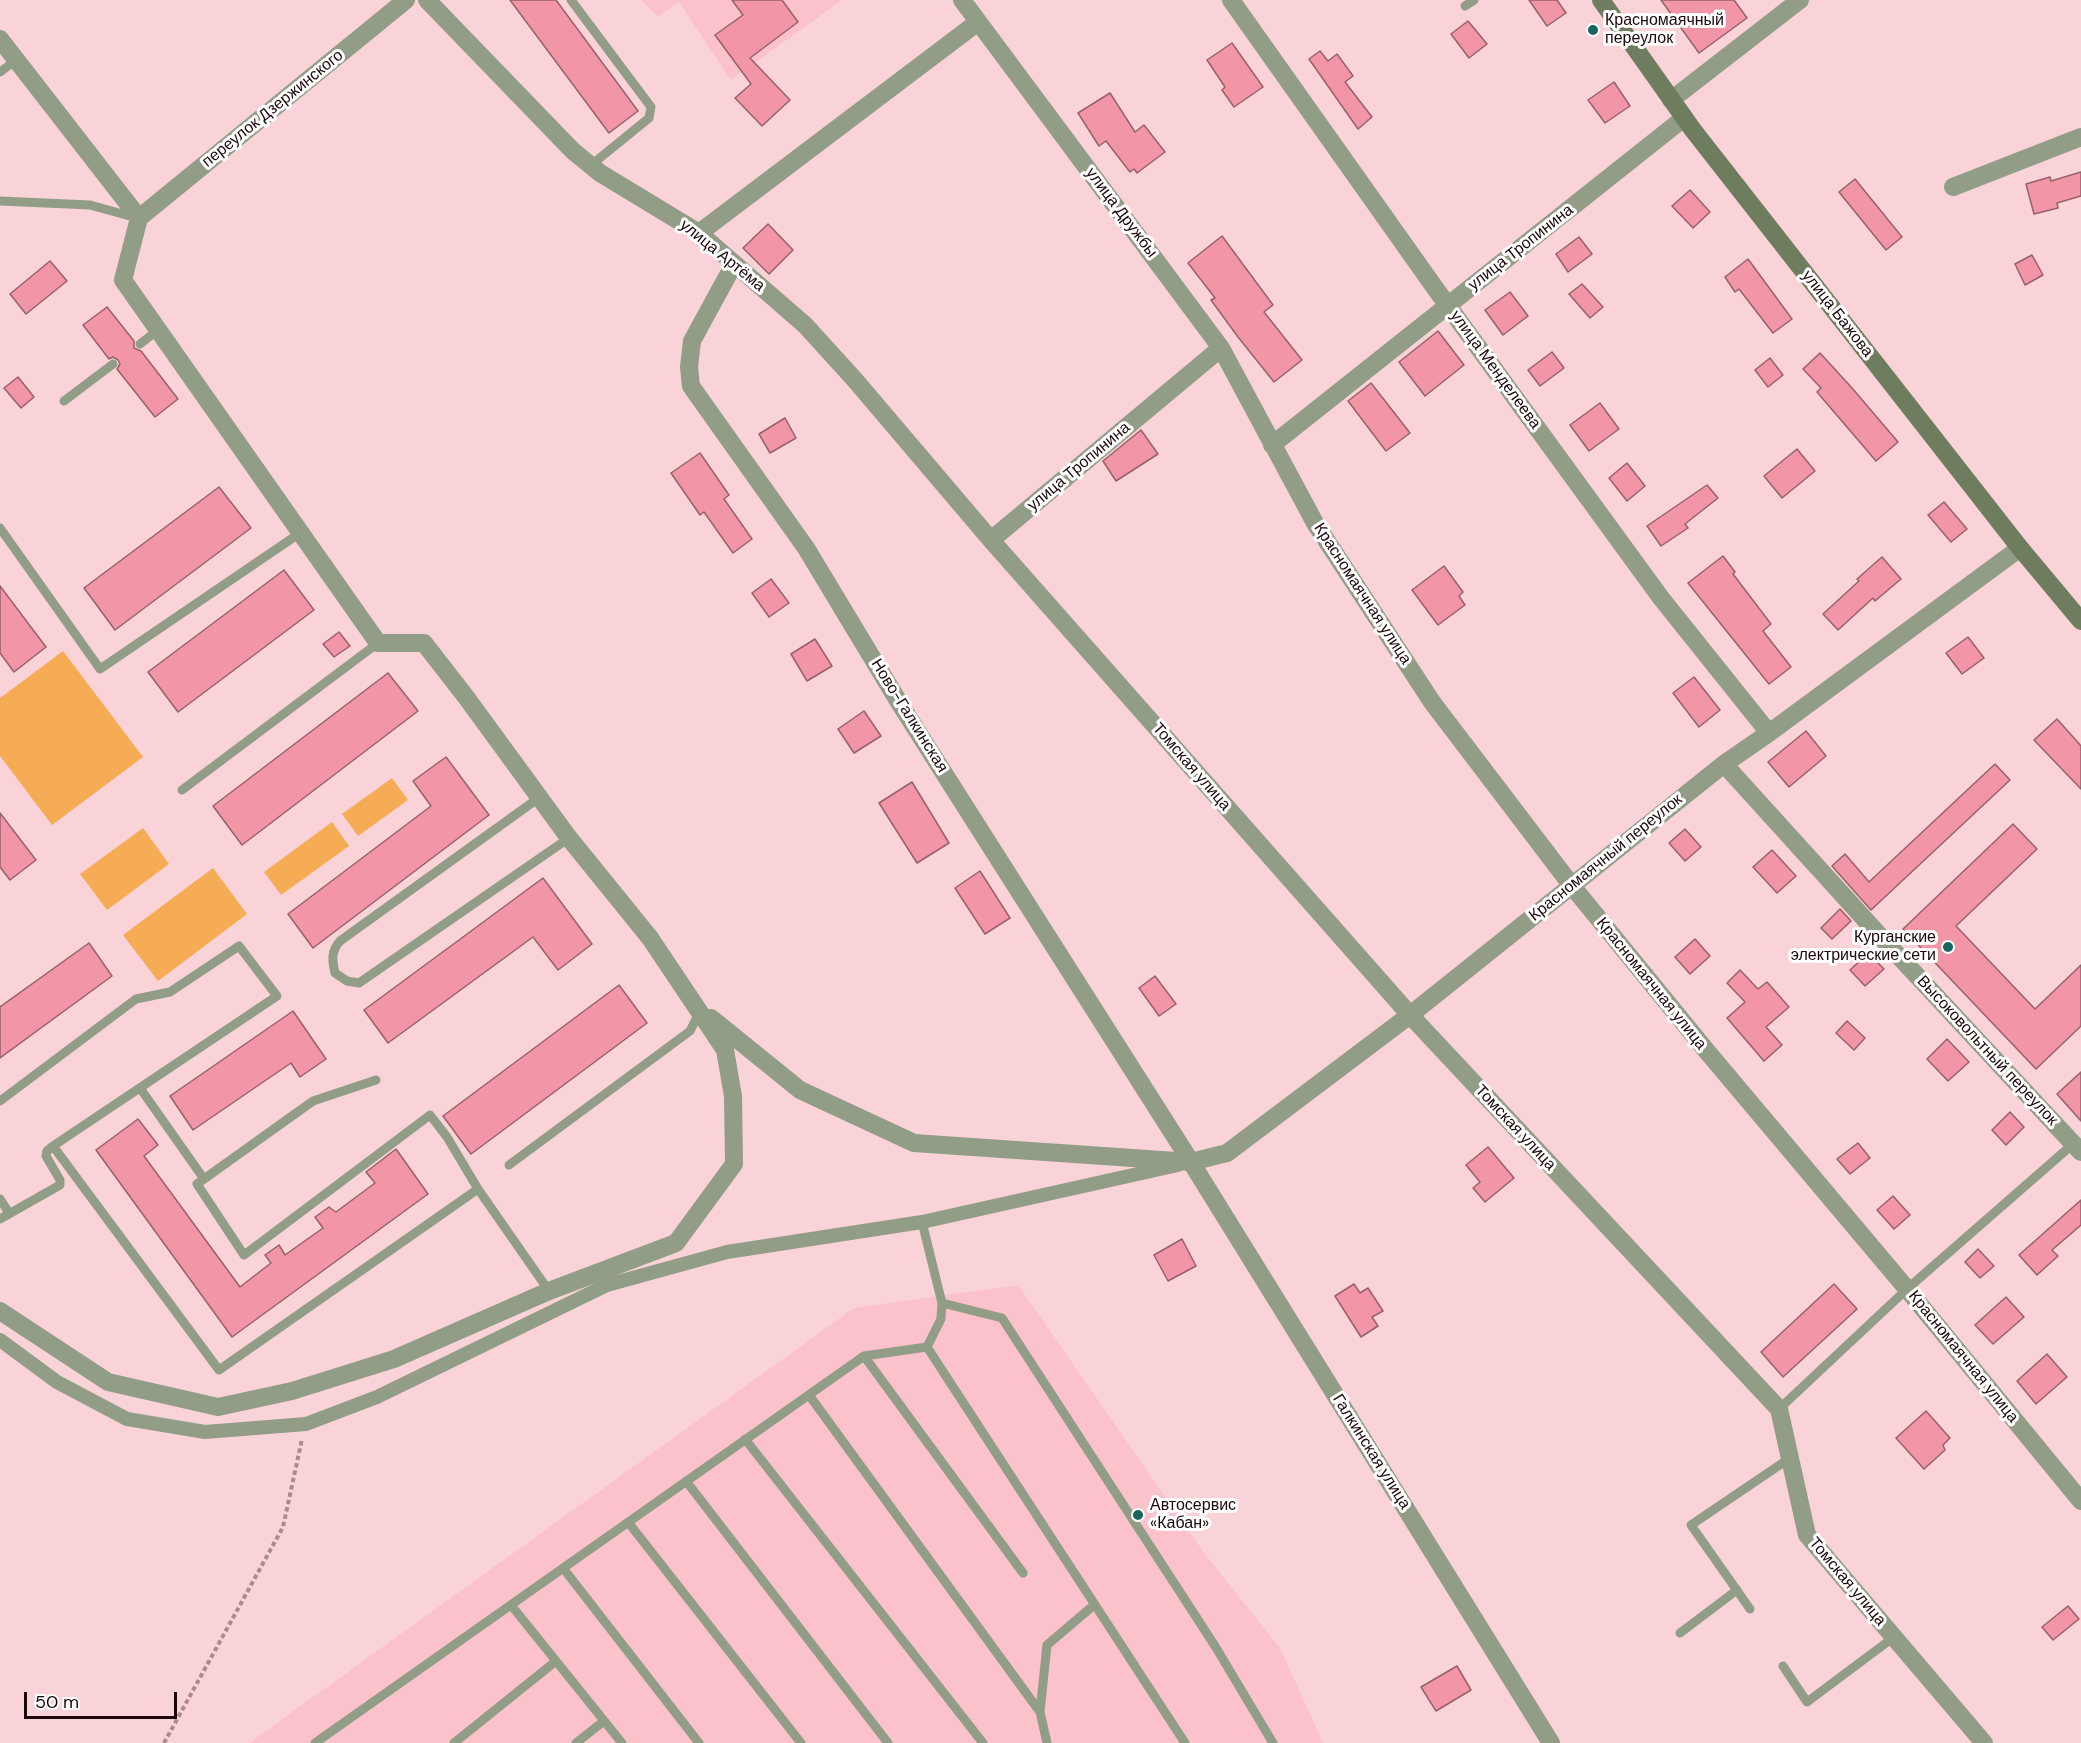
<!DOCTYPE html>
<html>
<head>
<meta charset="utf-8">
<style>
  body { margin:0 }
  #map { position:relative; width:2081px; height:1743px; overflow:hidden; background:#fad3d8; font-family:"DM Sans",sans-serif }
  canvas { display:block }
  .scale { position:absolute; left:24px; top:1692px; width:153px; height:27px; box-sizing:border-box; border:3px solid #1c070b; border-top:0; padding-left:8px; font-size:18px; line-height:21px; white-space:nowrap; color:#1c070b; -webkit-text-stroke:4px #fff; paint-order:stroke }
</style>
</head>
<body>
<div id="map">
<canvas width="2081" height="1743"></canvas>
<div class="scale">50 m</div>
</div>
<script>
const ctx = document.querySelector('canvas').getContext('2d');
ctx.lineJoin = 'round';
function paint(path, color) { ctx.fillStyle = color; ctx.fill(path, 'evenodd'); }
function strokePath(path, color, width, dash) { ctx.strokeStyle = color; ctx.lineWidth = width; ctx.lineCap = dash ? 'butt' : 'round'; ctx.setLineDash(dash || []); ctx.stroke(path); }
function drawText(font, color, halo, rows, align = 'center') {
  ctx.font = font + ' "DM Sans",sans-serif'; ctx.lineWidth = 6; ctx.setLineDash([]); ctx.textBaseline = 'middle'; ctx.strokeStyle = halo; ctx.fillStyle = color; for (const [text, x, y, turn = 0] of rows) {
    ctx.save(); ctx.translate(x, y); ctx.rotate((+turn || 0) * Math.PI / 180); ctx.textAlign = isNaN(turn) ? turn : align; if (halo) ctx.strokeText(text, 0, 0); ctx.fillText(text, 0, 0); ctx.restore();
  }
}
paint(new Path2D(`
  M641 0H842L731 80 679 2 658 17Z
  M1018 1285 1205 1554 1280 1648 1323 1743H249L854 1308Z`), '#fbc2cb');
paint(new Path2D(`
  M63 651 143 757 52 825 0 756V698Z
  M392 778 408 800 358 836 342 814Z
  M332 822 349 846 281 895 264 872Z
  M143 828 169 864 107 910 80 874Z
  M213 868 247 914 158 981 123 935Z`), '#f5ac55');
const building = new Path2D(`
  M510 0H556L638 111 609 133Z
  M732 0H782L798 22 750 58 790 100 762 126 735 98 751 84 715 35 743 15Z
  M1529 0H1557L1566 13 1547 26Z
  M1661 0H1734L1747 18 1699 53Z
  M1468 21 1487 44 1469 58 1451 34Z
  M1232 43 1263 87 1234 107 1222 90 1225 87 1207 60Z
  M1320 51 1328 61 1337 54 1353 76 1345 82 1372 117 1358 129 1309 59Z
  M1614 82 1630 106 1605 123 1588 100Z
  M1110 93 1135 132 1144 125 1165 152 1137 173 1134 169 1130 172 1106 141 1099 146 1078 113Z
  M2081 172V196L2057 203 2058 208 2034 214 2026 184 2050 177 2051 181Z
  M1855 179 1902 237 1886 250 1839 192Z
  M1690 190 1710 212 1693 228 1672 206Z
  M768 224 793 250 769 274 743 248Z
  M1222 236 1273 305 1264 312 1302 360 1274 382 1238 337 1211 300 1215 298 1188 263Z
  M1579 237 1592 254 1568 272 1556 254Z
  M2032 255 2043 275 2025 285 2015 264Z
  M1748 259 1792 319 1773 333 1739 289 1735 292 1725 277Z
  M50 261 67 281 26 314 10 294Z
  M1582 284 1603 307 1590 318 1569 294Z
  M1510 292 1528 316 1503 335 1485 310Z
  M107 307 134 341V348L141 351 178 399 155 417 117 369 120 364 118 360 113 357 109 359 83 325Z
  M1438 331 1464 365 1425 396 1399 362Z
  M1552 352 1564 368 1540 386 1528 370Z
  M1820 353 1852 388 1898 442 1876 461 1817 392 1821 388 1803 369Z
  M1770 358 1783 375 1768 387 1755 370Z
  M18 377 34 397 21 408 4 388Z
  M1371 383 1410 433 1386 451 1348 401Z
  M1600 403 1619 429 1589 451 1570 425Z
  M785 418 796 438 770 453 759 434Z
  M1141 430 1158 454 1116 481 1103 461Z
  M1797 449 1815 471 1782 498 1764 476Z
  M700 453 729 495 724 499 752 539 733 553 704 512 700 515 671 473Z
  M1627 463 1645 486 1627 501 1609 478Z
  M1707 485 1718 498 1685 524 1688 528 1661 546 1647 526Z
  M219 487 251 528 115 630 84 588Z
  M1944 502 1967 529 1951 542 1928 515Z
  M1723 556 1735 572 1733 574 1771 624 1763 631 1791 667 1769 684 1688 583Z
  M1882 557 1901 579 1875 601 1873 598 1838 630 1823 614 1859 581 1857 579Z
  M1444 566 1463 592 1459 596 1465 605 1438 625 1412 590Z
  M284 570 314 610 178 712 148 672Z
  M771 579 789 603 769 617 752 593Z
  M0 586 46 647 14 672 0 653Z
  M339 632 350 646 334 657 323 644Z
  M1968 637 1984 658 1962 674 1946 653Z
  M815 639 832 666 807 681 791 654Z
  M388 673 418 711 242 845 213 806Z
  M1694 677 1720 710 1699 727 1673 693Z
  M864 711 881 736 854 753 838 729Z
  M2057 719 2081 746V789L2034 740Z
  M1806 731 1826 756 1789 787 1768 762Z
  M446 757 489 815 313 948 288 914 431 806 413 781Z
  M1995 764 2010 780 1871 910 1832 866 1845 854 1869 882Z
  M912 782 949 843 917 863 879 803Z
  M0 813 36 860 10 880 0 867Z
  M2013 824 2037 849 1956 926 2035 1009 2081 965V1026L2036 1069 1903 929Z
  M1685 829 1701 847 1685 861 1669 843Z
  M1772 850 1796 876 1777 893 1753 867Z
  M980 871 1010 918 985 934 955 888Z
  M543 878 592 944 558 970 533 937 388 1043 364 1010Z
  M1840 909 1851 921 1832 939 1821 928Z
  M1695 939 1710 956 1690 974 1675 957Z
  M89 943 112 976 0 1058V1007Z
  M1868 953 1884 969 1865 986 1850 970Z
  M1740 970 1758 989 1767 982 1789 1007 1766 1027 1782 1045 1764 1061 1727 1018 1745 1002 1727 983Z
  M1155 976 1176 1004 1159 1016 1139 988Z
  M619 985 647 1023 471 1154 443 1116Z
  M293 1011 326 1059 300 1077 291 1063 193 1130 170 1096Z
  M1847 1021 1865 1038 1854 1050 1836 1033Z
  M1947 1039 1969 1062 1948 1081 1927 1059Z
  M2081 1072V1121L2057 1094Z
  M2010 1112 2024 1127 2006 1145 1992 1130Z
  M138 1119 158 1145 144 1156 240 1287 271 1263 265 1255 279 1245 285 1255 323 1228 315 1217 329 1207 336 1212 375 1183 366 1172 396 1149 428 1194 232 1337 96 1150Z
  M1858 1143 1870 1158 1850 1174 1837 1159Z
  M1488 1147 1514 1178 1485 1202 1473 1188 1480 1182 1466 1165Z
  M1893 1196 1910 1215 1894 1229 1877 1210Z
  M2081 1200V1225L2052 1250 2058 1256 2037 1275 2019 1255Z
  M1182 1239 1196 1266 1168 1281 1154 1255Z
  M1978 1249 1994 1266 1980 1278 1965 1262Z
  M1354 1284 1360 1293 1368 1288 1383 1311 1372 1317 1378 1326 1361 1337 1335 1296Z
  M1834 1284 1857 1309 1783 1377 1761 1352Z
  M2006 1297 2024 1317 1993 1344 1975 1325Z
  M2047 1354 2067 1377 2036 1404 2017 1381Z
  M1926 1411 1950 1438 1943 1445 1945 1450 1924 1469 1896 1438Z
  M2068 1606 2079 1619 2053 1640 2042 1627Z
  M1457 1666 1471 1690 1436 1711 1421 1687Z`);
paint(building, '#f296a7');
strokePath(building, '#98606a', 1.5);
strokePath(new Path2D(`
  M164 1743 283 1527 302 1439`), '#ab8a8f', 4, [4.5, 3]);
strokePath(new Path2D(`
  M571 0 651 107 649 118 590 166
  M1465 6 1474 0
  M0 72 16 60
  M0 201 90 205 137 218
  M140 344 158 330
  M64 401 113 364
  M0 528 100 669 300 533
  M182 790 378 643
  M540 797 340 941C331 951 332 960 335 973L347 981 359 983 569 838
  M140 1088 204 1179
  M0 1101 136 999 170 992 239 946 277 996 53 1146 47 1151 46 1156 60 1180V1185L0 1219
  M53 1146 219 1370 478 1189 447 1137 430 1115 244 1255 197 1184 313 1101 376 1080
  M509 1165 690 1031 697 1017 698 1010
  M478 1189 549 1291
  M0 1199 9 1213
  M942 1303 1002 1318 1215 1646 1273 1743
  M927 1347 1185 1743
  M864 1356 1023 1573
  M809 1395 1040 1712
  M1779 1409 1907 1289 2073 1144
  M745 1439 983 1743
  M686 1481 888 1743
  M628 1522 801 1743
  M563 1568 699 1743
  M511 1605 622 1743
  M1750 1609 1691 1525 1790 1458
  M1680 1633 1737 1590
  M1783 1666 1807 1702 1894 1637
  M315 1743 864 1356 927 1347 941 1319 942 1303 922 1222
  M454 1743 556 1661
  M576 1743 604 1721
  M1047 1743 1040 1712 1047 1645 1094 1605`), '#929d87', 9);
strokePath(new Path2D(`
  M0 1340 57 1382 127 1419 205 1432 306 1424 377 1397 607 1285 727 1252 922 1222 1178 1165`), '#929d87', 14);
strokePath(new Path2D(`
  M427 0 573 151 600 173 699 233 805 325 855 380 991 540 1410 1015 1779 1409 1807 1535 1984 1743
  M962 0 1221 348 1315 523 1432 702 1572 886 1705 1049 1907 1289 2081 1501
  M1231 0 1435 288 1661 598 1769 733
  M0 39 139 218
  M1671 100 1800 0
  M1953 187 2081 137
  M139 218 406 0
  M699 233 978 22
  M734 264 692 341 689 367 691 386 806 548 900 704 1191 1162 1551 1743
  M1272 445 1684 118
  M991 540 1221 348
  M1724 764 1880 936 2081 1152
  M711 1018 800 1090 914 1143 1191 1162 1227 1153 1410 1015 1724 764 1769 733 2020 548
  M0 1311 108 1382 218 1407 292 1391 394 1359 549 1291 676 1243 734 1164 733 1096 725 1050 650 938 569 838 466 697 424 643H378L123 280 139 218`), '#929d87', 18);
strokePath(new Path2D(`
  M1601 0 1693 130 2020 548 2081 621`), '#6e7d5d', 18);
for (const [x, y, r, color] of [
  [1593,30,6,"#186560"],
  [1948,947,6,"#186560"],
  [1138,1515,6,"#186560"]
]) { const dot = new Path2D(); dot.arc(x, y, r, 0, 2 * Math.PI); ctx.fillStyle = color; ctx.fill(dot); strokePath(dot, '#fff', 2); }
drawText('16px', '#1c070b', '#fff', [
  ["Красномаячный",1605,21],
  ["переулок",1605,39],
  ["Курганские",1936,938,"right"],
  ["электрические сети",1936,956,"right"],
  ["Автосервис",1150,1506],
  ["«Кабан»",1150,1524]
], 'left');
drawText('16px', '#1c070b', '#fff', [
  ["переулок Дзержинского",273,109,-39],
  ["улица Дружбы",1121,213,53],
  ["улица Тропинина",1521,248,-38],
  ["улица Артёма",722,256,39],
  ["улица Бажова",1837,314,52],
  ["улица Менделеева",1495,370,54],
  ["улица Тропинина",1079,467,-40],
  ["Красномаячная улица",1362,594,57],
  ["Ново-Галкинская",909,716,58],
  ["Томская улица",1191,767,49],
  ["Красномаячный переулок",1606,858,-39],
  ["Красномаячная улица",1651,984,51],
  ["Высоковольтный переулок",1987,1051,47],
  ["Томская улица",1515,1128,47],
  ["Красномаячная улица",1963,1357,51],
  ["Галкинская улица",1371,1452,58],
  ["Томская улица",1847,1582,50]
]);
</script>
</body>
</html>
